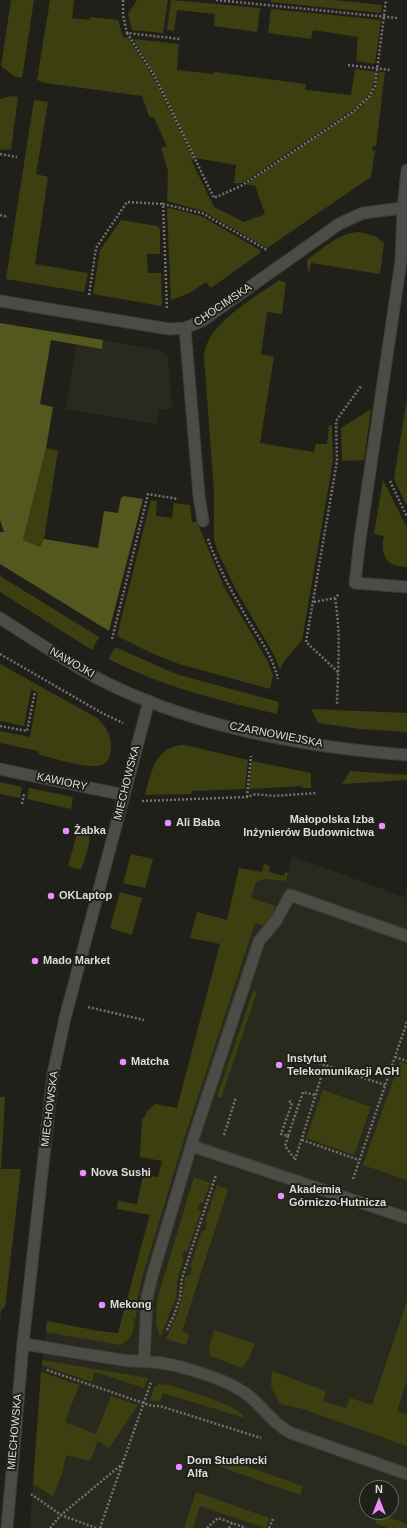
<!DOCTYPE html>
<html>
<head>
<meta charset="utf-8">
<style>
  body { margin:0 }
  #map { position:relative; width:407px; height:1528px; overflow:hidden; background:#20201a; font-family:Helvetica,sans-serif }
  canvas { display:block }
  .north { position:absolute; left:359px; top:1480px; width:40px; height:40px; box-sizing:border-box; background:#20201a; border:1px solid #6b6c66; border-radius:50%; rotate:0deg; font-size:11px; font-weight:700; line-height:16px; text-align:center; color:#dcddd8 }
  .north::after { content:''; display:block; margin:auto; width:14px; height:18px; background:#eb8dfc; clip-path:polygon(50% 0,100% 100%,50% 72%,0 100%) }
</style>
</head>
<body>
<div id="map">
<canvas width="407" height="1528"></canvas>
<div class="north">N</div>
</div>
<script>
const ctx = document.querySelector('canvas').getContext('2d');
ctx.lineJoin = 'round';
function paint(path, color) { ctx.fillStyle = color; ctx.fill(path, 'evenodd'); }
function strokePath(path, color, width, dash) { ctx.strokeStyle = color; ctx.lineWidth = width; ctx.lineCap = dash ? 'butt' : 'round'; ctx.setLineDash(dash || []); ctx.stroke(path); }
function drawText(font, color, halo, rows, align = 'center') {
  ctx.font = font + ' Helvetica,sans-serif'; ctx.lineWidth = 4; ctx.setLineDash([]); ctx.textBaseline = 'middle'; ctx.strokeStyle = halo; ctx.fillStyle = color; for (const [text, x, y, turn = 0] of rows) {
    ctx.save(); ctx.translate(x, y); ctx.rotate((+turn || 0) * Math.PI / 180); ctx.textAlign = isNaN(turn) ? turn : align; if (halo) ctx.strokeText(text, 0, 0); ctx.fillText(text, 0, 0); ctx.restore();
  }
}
paint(new Path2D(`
  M103 340 162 351 168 358 172 409H159L156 424 66 409 77 344 102 349Z
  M292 856 404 897 407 890V1528H30L41 1372 47 1321 99 1331 118 1333 227 920 256 882 264 879 286 881ZM367 1488H391V1512H367Z`), '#292a1e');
paint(new Path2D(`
  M11 0H34L22 78 14 76 1 66Z
  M50 0H74L72 18 89 20 90 17 118 20 123 37 128 38 155 80 194 160H191L214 207 244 222 265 214 255 186 246 184 362 106 375 90 379 72H385L376 146H373L372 151H375L371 177 267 248 203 211 170 202 167 201 168 171 161 148 167 146 154 118 149 116 142 96 45 83 37 80Z
  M137 0H168L163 33 132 30 128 14Z
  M171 0 260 8 257 32 214 26 215 14 177 10 174 31 167 30Z
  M271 0H333L382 5 381 13 271 2Z
  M271 9 381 20 375 64 356 61 358 37 313 30 311 39 268 33Z
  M133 39 179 44 177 70 213 74 214 72 306 84 305 90H307L351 95 355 69 377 72 371 92 360 105 242 183H234L236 165 195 158 156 77Z
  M10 96 18 97 11 149 0 150V99Z
  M34 100 48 102 36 174 48 177 35 264 88 273 84 292 6 279Z
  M169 208 201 216 260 250V253L211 288 206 282 190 293 171 300 167 209Z
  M121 220 157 226 160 229V254H147L148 273H161L162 304 161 306 93 294 100 250Z
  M360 232 375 236 384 243 380 274 311 263 309 272 308 271 307 260C322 249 340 232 360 232Z
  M279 280 286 283 282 314 267 312 261 354 274 357 260 443 314 452 316 444H327L329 425H332L333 461 302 640 284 661 280 670 274 655 235 588 217 550 214 539V491L204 358C204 324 254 299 279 280Z
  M407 398V506L394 479Z
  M371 409 364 460 342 461 341 428Z
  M46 448 58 451 44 539 40 547 23 540Z
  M383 480 407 528V567C386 567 380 555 384 536L374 534Z
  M151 500 157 501 156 516 172 518 174 503 190 505 192 522H197L224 587 267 660 273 675 270 689 179 664 151 653 117 636Z
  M0 576 99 637 92 650 0 592Z
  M115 647 176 674 279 702 277 714C219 700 162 687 109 659Z
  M0 664 97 718C105 725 112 736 111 748 111 753 109 761 104 764 92 771 54 758 40 755L38 751 0 743V731L30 737 38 693 31 689 24 726 0 721Z
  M311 709 407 713V732L360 729 318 723Z
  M185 745 248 760 245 789 192 791 191 794 145 795C151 772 156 745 185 745Z
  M252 761 311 773V788H303L302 786 249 789Z
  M350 771 407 775V780L342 784Z
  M0 782 22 787 20 798 0 794Z
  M29 788 73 797 71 809 27 799Z
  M83 826C96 836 85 857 81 870L68 866 79 827Z
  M131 854 153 859 145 888 123 883Z
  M264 864 270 866 269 872 284 876 285 872 288 873 286 881 264 879 256 882 251 898 275 906 269 923 265 926 255 923 187 1130 141 1281 137 1303 136 1318 134 1319C134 1331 132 1340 120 1345L46 1332 47 1321 99 1331 118 1333 150 1215 117 1209 118 1201 137 1204 143 1175 158 1177 162 1161 140 1157 142 1119 146 1115V1112L155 1104 177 1108 220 944 190 938 197 912 227 920 239 868 262 872Z
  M120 892 142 898 132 935 110 928Z
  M253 991 257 992 221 1098 217 1097Z
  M400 1061 407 1064V1180L363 1165Z
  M323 1090 371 1107 354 1155 306 1138Z
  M0 1097H5L1 1169H21L5 1307 1 1310 0 1324Z
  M194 1177 210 1183 203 1203H200L198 1210 201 1211 187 1251H184L182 1258 184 1259 178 1276 176 1297 160 1338 156 1323 157 1300Z
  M217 1185 228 1190 182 1331 189 1334 186 1345 166 1339C176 1319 183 1301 185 1278L187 1275 190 1276 192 1268 190 1267 202 1230 205 1231 207 1223 205 1222Z
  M407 1301V1381L397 1411 407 1415V1446L303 1409 280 1404 271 1387 272 1371 326 1391 323 1401 346 1408 350 1398 372 1405Z
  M214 1330 255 1344 249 1358 242 1368 210 1356 209 1348Z
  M42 1360 148 1378 144 1388 95 1372 92 1382 42 1365Z
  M41 1372 79 1385 65 1422 96 1434 111 1396 138 1405 109 1448 98 1441 90 1461 66 1455 62 1474 53 1496 33 1484Z
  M160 1384 169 1385C183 1390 240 1405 245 1418L163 1393 160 1401H150L154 1387Z
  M216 1456 303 1486 300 1495 213 1464Z
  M196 1492 269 1518 266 1528 200 1506 193 1528H184Z
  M378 1513 407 1524V1528H388L375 1523Z`), '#3e3f11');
paint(new Path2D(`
  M0 323 103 340 102 349 51 340 40 404 53 407 46 448 23 540 40 547 44 539 98 548 104 511 118 513 121 498 124 496 143 499 109 631 0 564V532H4L0 520Z`), '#55581e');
const service = new Path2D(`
  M185 328 199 496 203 521
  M192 1146 407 1218
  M23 1344C56 1349 89 1355 123 1360 136 1362 149 1361 162 1363 182 1366 220 1378 237 1388 259 1399 269 1422 291 1433L407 1474
  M144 1362 147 1297 153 1273 195 1133 259 941 276 921 290 895 407 936`);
const minor = new Path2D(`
  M407 170 403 208 401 261 360 539 355 583 407 587
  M0 301 169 329 185 328 202 321 339 224 363 213 403 208
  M0 769 124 795
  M7 1528 23 1344 53 1074 65 1018 149 701`);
const secondary = new Path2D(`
  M0 618C31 638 62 659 95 677 188 726 303 747 407 755`);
strokePath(service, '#3c3d38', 13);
strokePath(minor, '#3c3d38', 13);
strokePath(secondary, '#3c3d38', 13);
strokePath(new Path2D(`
  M123 0V15L127 33 180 39
  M216 0 397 18
  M127 33 155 77 214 198 241 186 354 111 369 97 375 86 386 0
  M348 65 390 70
  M0 154 17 157
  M0 215 8 217
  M89 295 96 248 127 202 163 204
  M167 308 163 204 202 213 267 250
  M390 481 407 517
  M208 539C218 568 234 595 249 622 261 640 273 658 278 679
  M335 598C341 633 338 668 337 704
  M314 602 335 598 339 594
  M112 639 148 494 178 499
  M0 654 102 713 123 723
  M338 672 306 642 337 461 336 421 361 386
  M0 726 27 731 35 692
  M247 797 251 756
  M142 801 247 797 256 794 273 796 317 793
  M22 804 24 794
  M88 1007 144 1020
  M395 1057 407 1061
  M319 1063 385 1085
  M289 1101 292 1103 281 1134 288 1136 303 1092 315 1095
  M224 1135 236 1097
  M288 1136 285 1146 294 1158
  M302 1140 359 1160
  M295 1160 325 1065
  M353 1179 407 1022
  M167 1330 174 1315 180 1298 182 1278 216 1175
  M47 1370 152 1406H160L261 1438
  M31 1494 61 1515 96 1528
  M50 1528 61 1515 121 1465
  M100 1528 151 1382
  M207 1528 218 1518 246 1528
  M229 1528 232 1523
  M269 1528 273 1519`), '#73736e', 2.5, [2, 2]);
strokePath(service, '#4b4c45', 11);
strokePath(minor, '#4b4c45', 11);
strokePath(secondary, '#4b4c45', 11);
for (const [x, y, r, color] of [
  [168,823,4,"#eb8dfc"],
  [382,826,4,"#eb8dfc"],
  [66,831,4,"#eb8dfc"],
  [51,896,4,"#eb8dfc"],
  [35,961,4,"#eb8dfc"],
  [123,1062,4,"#eb8dfc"],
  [279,1065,4,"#eb8dfc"],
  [83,1173,4,"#eb8dfc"],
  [281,1196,4,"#eb8dfc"],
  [102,1305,4,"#eb8dfc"],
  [179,1467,4,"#eb8dfc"]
]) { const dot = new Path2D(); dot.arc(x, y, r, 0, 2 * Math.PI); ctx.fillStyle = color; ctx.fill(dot); strokePath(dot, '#20201a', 1.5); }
drawText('11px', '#dcddd8', '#20201a', [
  ["CHOCIMSKA",223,305,-34],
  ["NAWOJKI",72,663,30],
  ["CZARNOWIEJSKA",276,735,11],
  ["KAWIORY",62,782,12],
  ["MIECHOWSKA",127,783,-76],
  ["MIECHOWSKA",50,1109,-83],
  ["MIECHOWSKA",15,1432,-85]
]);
drawText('bold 11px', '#dcddd8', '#20201a', [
  ["Małopolska Izba",374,820,"right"],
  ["Inżynierów Budownictwa",374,833,"right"],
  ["Ali Baba",176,823],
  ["Żabka",74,831],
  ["OKLaptop",59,896],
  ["Mado Market",43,961],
  ["Instytut",287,1059],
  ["Telekomunikacji AGH",287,1072],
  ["Matcha",131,1062],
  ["Nova Sushi",91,1173],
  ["Akademia",289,1190],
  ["Górniczo-Hutnicza",289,1203],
  ["Mekong",110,1305],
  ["Dom Studencki",187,1461],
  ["Alfa",187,1474]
], 'left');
</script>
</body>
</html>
